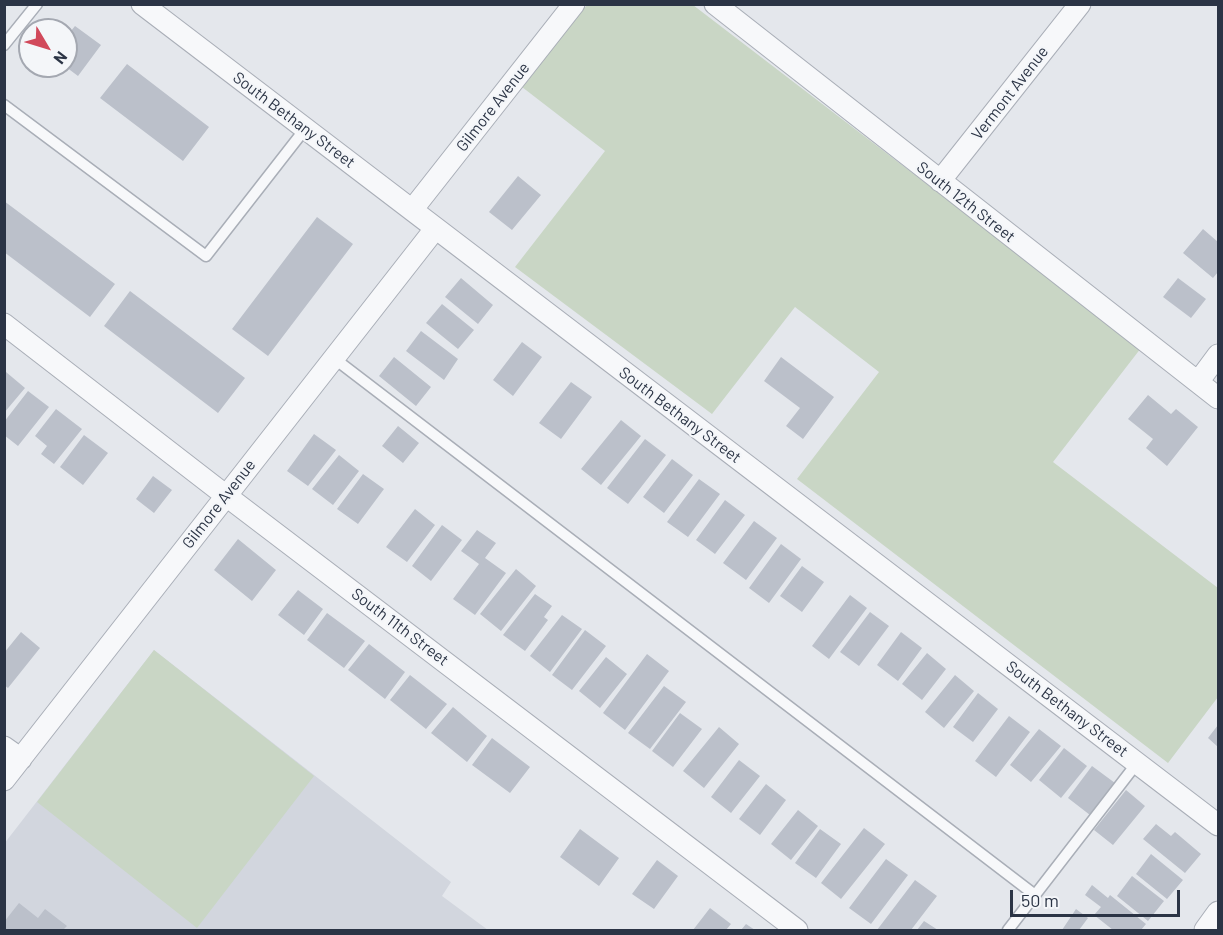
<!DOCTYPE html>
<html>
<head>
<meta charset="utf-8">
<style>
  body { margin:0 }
  #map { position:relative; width:1223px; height:935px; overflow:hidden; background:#e4e7ec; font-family:Barlow,sans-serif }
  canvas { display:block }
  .frame { position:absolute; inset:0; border:6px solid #2b3445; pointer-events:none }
  .north { position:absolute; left:18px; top:18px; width:60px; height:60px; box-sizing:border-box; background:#f4f6f9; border:2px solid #a4a8b1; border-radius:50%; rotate:128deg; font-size:16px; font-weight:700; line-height:24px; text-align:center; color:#2b3445 }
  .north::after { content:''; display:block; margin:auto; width:21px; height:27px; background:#d1495b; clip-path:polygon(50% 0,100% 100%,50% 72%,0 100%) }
  .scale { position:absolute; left:1010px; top:890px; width:170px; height:27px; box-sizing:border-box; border:3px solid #2b3445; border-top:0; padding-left:8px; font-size:18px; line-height:21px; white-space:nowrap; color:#2b3445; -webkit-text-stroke:4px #f4f6f9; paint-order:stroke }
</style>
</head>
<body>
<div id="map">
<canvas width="1223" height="935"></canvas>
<div class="frame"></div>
<div class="north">N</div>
<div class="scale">50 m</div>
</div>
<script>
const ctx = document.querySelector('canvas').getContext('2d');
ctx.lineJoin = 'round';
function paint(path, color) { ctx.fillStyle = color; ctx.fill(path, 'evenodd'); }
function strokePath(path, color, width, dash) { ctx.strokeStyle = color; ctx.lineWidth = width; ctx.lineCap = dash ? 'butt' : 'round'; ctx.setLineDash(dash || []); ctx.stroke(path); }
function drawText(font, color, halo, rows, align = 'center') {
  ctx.font = font + ' Barlow,sans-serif'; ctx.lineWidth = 4.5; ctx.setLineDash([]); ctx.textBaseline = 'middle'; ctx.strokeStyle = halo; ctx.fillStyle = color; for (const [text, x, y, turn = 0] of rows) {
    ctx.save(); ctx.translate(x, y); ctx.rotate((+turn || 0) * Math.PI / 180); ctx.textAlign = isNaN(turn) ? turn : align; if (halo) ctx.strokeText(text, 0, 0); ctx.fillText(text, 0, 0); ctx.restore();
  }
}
paint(new Path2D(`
  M154 650 451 882 442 896 488 930H5L4 844Z`), '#d2d6de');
paint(new Path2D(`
  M587 5H693L1141 348 1053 462 1218 588V697L1168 763 797 479 879 372 795 307 712 414 515 267 605 151 522 87Z
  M154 650 314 776 197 928 37 802Z`), '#c9d6c5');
paint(new Path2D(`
  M75 26 101 45 78 76 66 67V37Z
  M127 64 209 127 183 161 100 98Z
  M518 176 541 195 512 230 489 212Z
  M4 201 115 284 90 317 4 252Z
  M317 217 353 244 268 356 232 329Z
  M1203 229 1218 242V272L1213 278 1183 253Z
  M461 278 493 305 478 324 445 297Z
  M1178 278 1206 299 1191 318 1163 297Z
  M130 291 245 378 218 413 104 326Z
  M442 304 474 330 458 349 426 323Z
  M421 331 458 359 444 380 406 351Z
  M522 342 542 357 513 396 493 380Z
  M394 357 431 387 416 406 379 376Z
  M781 357 834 397 803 439 786 426 800 408 764 381Z
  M6 372 25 388 4 413V374Z
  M571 382 592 397 561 439 539 423Z
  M28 391 49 407 18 446 4 435V422Z
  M1148 395 1171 414 1176 409 1198 427 1167 466 1146 448 1153 439 1128 419Z
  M56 409 82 429 54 464 41 454 47 446 35 436Z
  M621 420 641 436 601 485 581 469Z
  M398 426 419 443 403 463 382 446Z
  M314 434 336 450 308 486 287 471Z
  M84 435 108 453 83 485 60 467Z
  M645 439 666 455 628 504 607 488Z
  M339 455 359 471 333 505 312 489Z
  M672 459 693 475 664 513 643 497Z
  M363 474 384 489 358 524 337 509Z
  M153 476 172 490 154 513 136 499Z
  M699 479 720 494 688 537 667 522Z
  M725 500 745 515 715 554 696 540Z
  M415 509 435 525 407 562 386 547Z
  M754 521 777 538 746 580 723 563Z
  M442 525 462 540 431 581 412 566Z
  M477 530 496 543 485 558 506 573 475 615 453 599 479 564 461 551Z
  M238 539 276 570 252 601 214 570Z
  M781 544 801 559 769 603 749 588Z
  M802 566 824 582 802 612 780 596Z
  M516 569 536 586 501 631 480 614Z
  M298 590 323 609 304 635 278 615Z
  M535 594 552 606 544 617 548 620 525 651 503 635Z
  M850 595 867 608 829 659 812 646Z
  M870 612 889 626 859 666 840 652Z
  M327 613 365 641 344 668 307 640Z
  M562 615 582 629 550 672 530 656Z
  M585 630 606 646 572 690 552 675Z
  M21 632 40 648 8 688 4 685V653Z
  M901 632 922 648 898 681 877 665Z
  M369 644 405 672 385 699 348 670Z
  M927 653 946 669 922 700 902 684Z
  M647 654 669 671 625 730 603 713Z
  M606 657 627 674 600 708 579 691Z
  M410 675 447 704 426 729 390 700Z
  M955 675 974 691 944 728 925 712Z
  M664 686 686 702 650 749 628 733Z
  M978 693 998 709 973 742 953 727Z
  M453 707 487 736 467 762 431 733Z
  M680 713 702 729 673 767 652 751Z
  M1009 716 1030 732 996 777 975 761Z
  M1218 725V747L1208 738Z
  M719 727 739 744 704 788 683 771Z
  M1039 729 1061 746 1031 782 1010 765Z
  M492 738 530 767 510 793 472 765Z
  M1064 748 1087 766 1061 798 1039 780Z
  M739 760 760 776 731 813 711 797Z
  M1092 766 1115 783 1090 815 1068 798Z
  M766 784 786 800 760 835 739 819Z
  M1126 790 1145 806 1113 845 1094 830Z
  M798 810 818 826 791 860 771 844Z
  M1156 824 1171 836 1175 832 1201 854 1185 873 1143 839Z
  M864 828 885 844 841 899 821 883Z
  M580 829 619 858 599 886 560 857Z
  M820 829 841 844 816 878 795 863Z
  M1151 854 1183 880 1167 899 1136 874Z
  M886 859 908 875 871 924 849 908Z
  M657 860 678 876 654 909 632 894Z
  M1132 876 1164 901 1148 921 1117 896Z
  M915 880 937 896 911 930H877Z
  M1092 885 1108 898 1110 895 1146 924 1141 930H1113L1094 915 1101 907 1085 895Z
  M19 903 38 918 45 909 67 926 63 930H4V922Z
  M710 908 731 924 726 930H693Z
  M1076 909 1088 918 1079 930H1062Z
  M924 921 938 930H917Z
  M746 924 755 930H741Z`), '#bbc0ca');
const service = new Path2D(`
  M4 45 37 4
  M4 105 206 256 305 129
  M335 359 1035 895
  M1008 930 1137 763`);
const minor = new Path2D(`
  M142 4 1218 825
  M715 4 1218 398
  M940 181 1080 4
  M412 210 574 4
  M4 324 216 488 797 930
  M1198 382 1218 355
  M4 747 21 759
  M4 780 435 229
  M1205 930 1218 912`);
strokePath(service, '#a9aeb7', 13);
strokePath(minor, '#a9aeb7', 23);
strokePath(service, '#f7f8fa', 10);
strokePath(minor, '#f7f8fa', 21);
drawText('16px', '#2b3445', '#f4f6f9', [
  ["Vermont Avenue",1010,93,-52],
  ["Gilmore Avenue",493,107,-52],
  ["South Bethany Street",294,120,37],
  ["South 12th Street",966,202,38],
  ["South Bethany Street",680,415,37],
  ["Gilmore Avenue",219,504,-52],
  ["South 11th Street",400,627,37],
  ["South Bethany Street",1067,709,37]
]);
</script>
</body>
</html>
